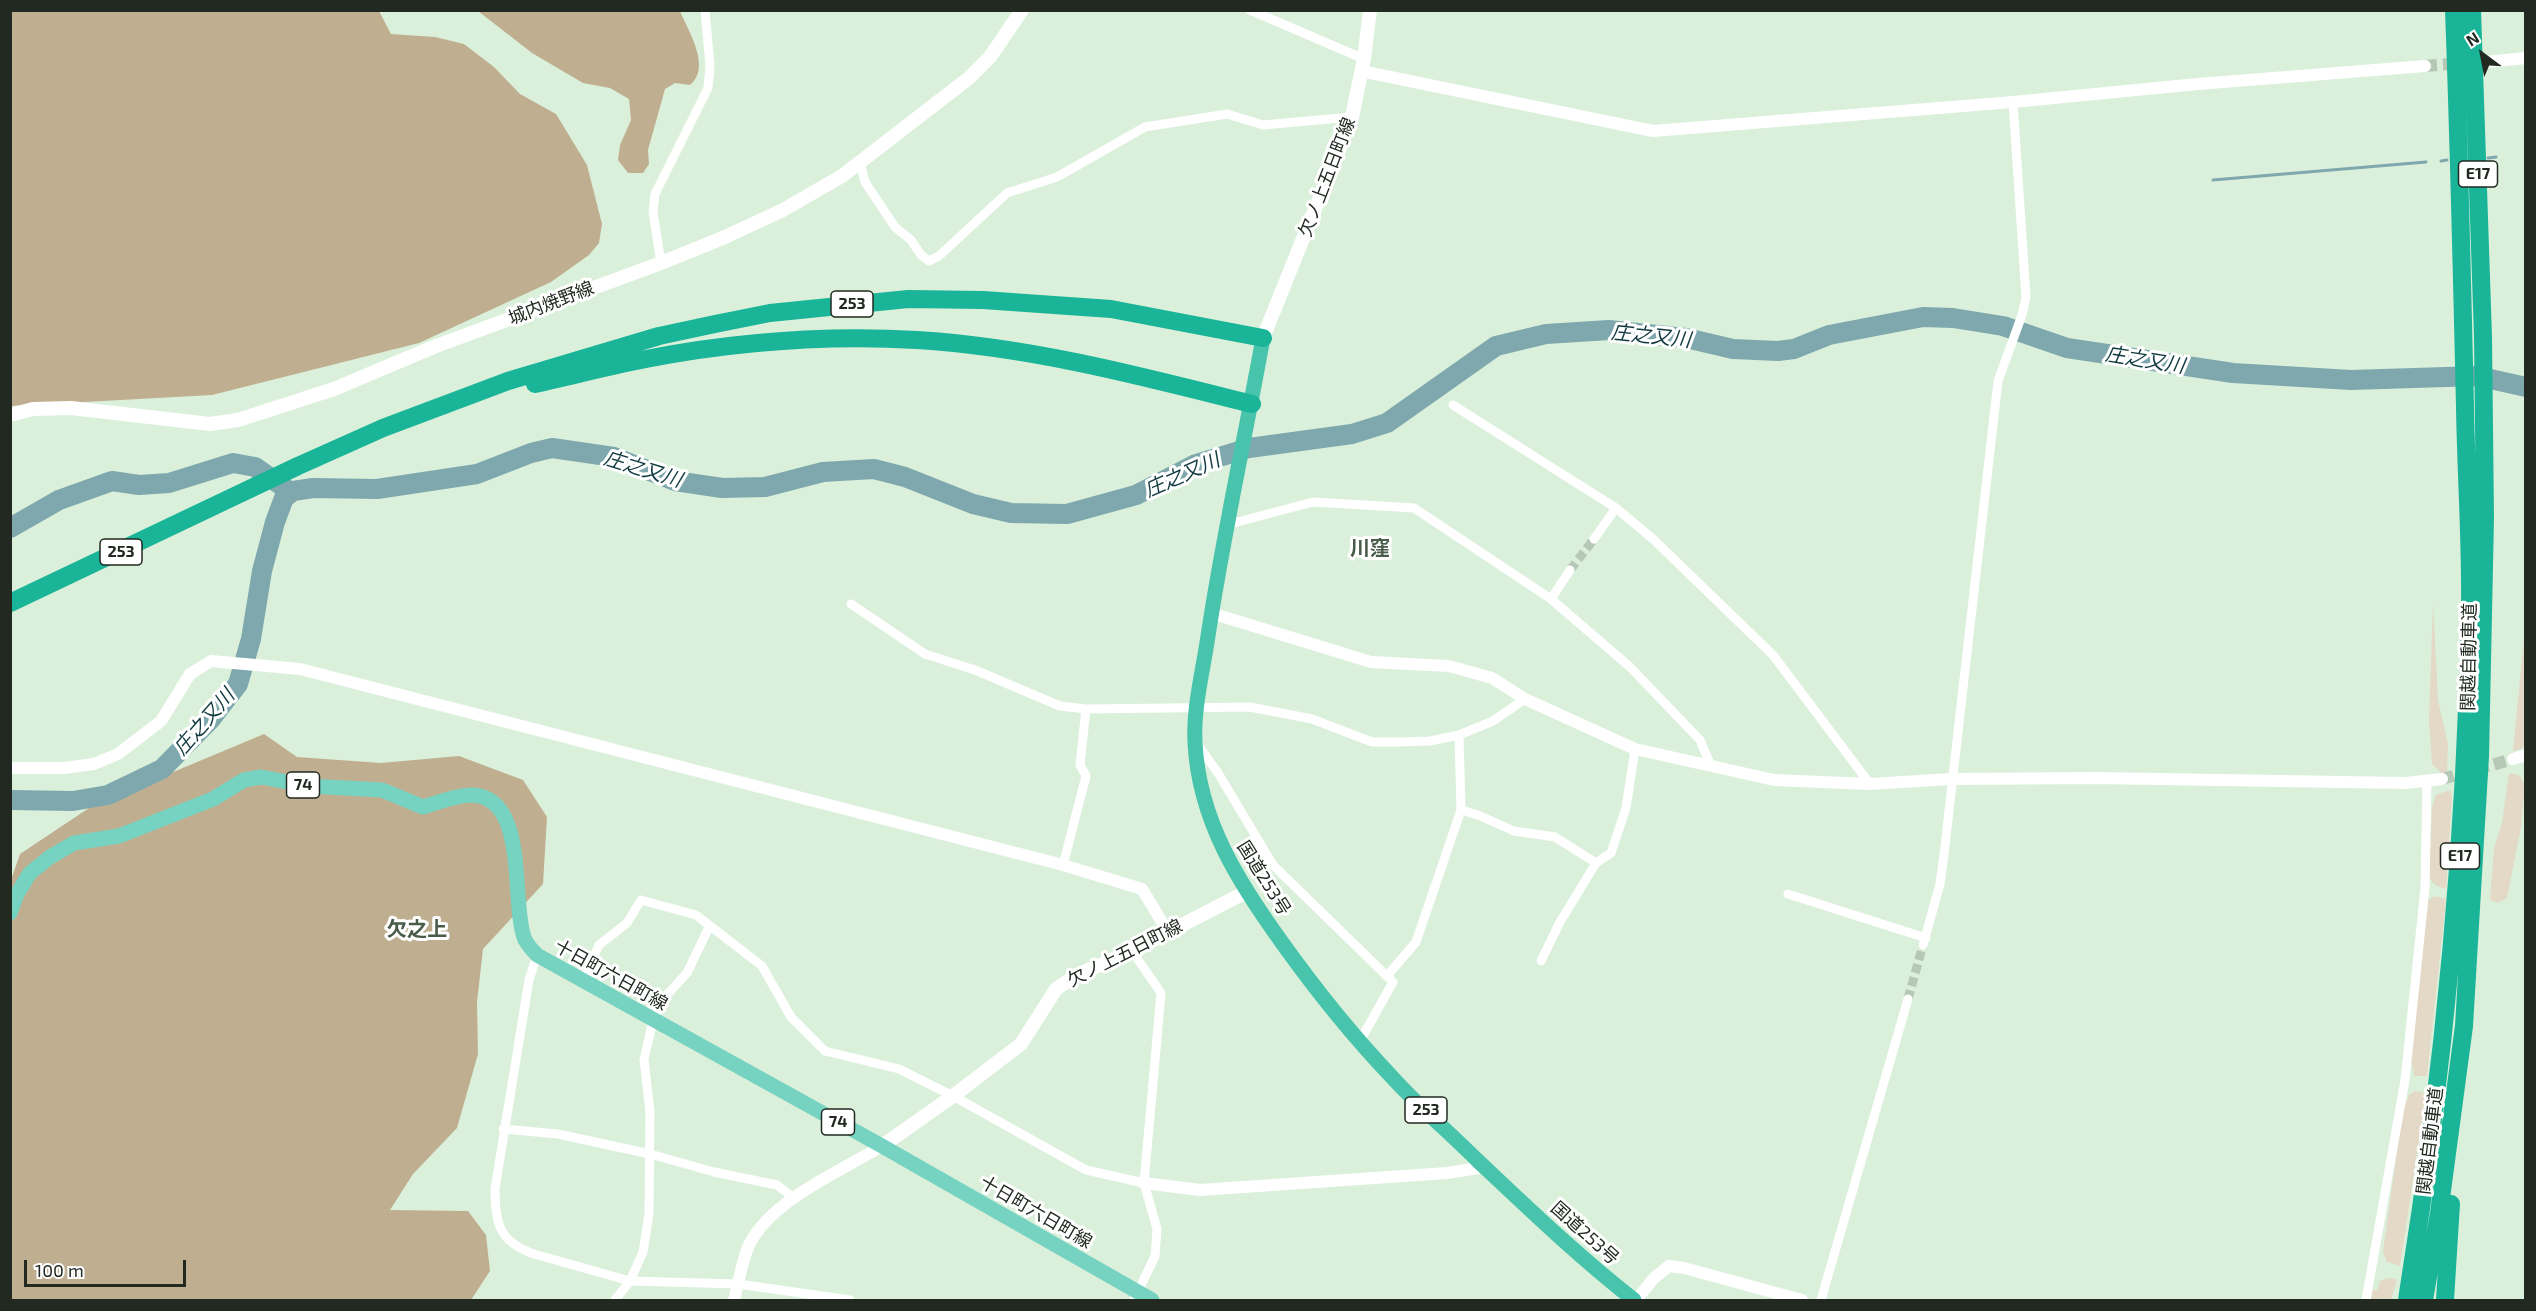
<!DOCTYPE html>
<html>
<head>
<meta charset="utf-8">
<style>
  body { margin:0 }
  #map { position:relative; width:2536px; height:1311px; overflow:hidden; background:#daf0da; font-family:"Exo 2",sans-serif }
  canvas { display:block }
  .frame { position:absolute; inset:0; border:12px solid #212921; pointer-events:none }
  .north { position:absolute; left:2452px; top:24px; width:60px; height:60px; -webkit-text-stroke:4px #fff; paint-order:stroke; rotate:328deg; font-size:16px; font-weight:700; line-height:24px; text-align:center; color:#212921 }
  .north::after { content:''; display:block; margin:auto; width:21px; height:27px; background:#212921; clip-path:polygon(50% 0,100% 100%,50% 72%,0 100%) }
  .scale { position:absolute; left:24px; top:1260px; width:162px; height:27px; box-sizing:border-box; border:3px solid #212921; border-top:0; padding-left:8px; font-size:18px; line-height:21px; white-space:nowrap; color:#212921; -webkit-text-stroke:4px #fff; paint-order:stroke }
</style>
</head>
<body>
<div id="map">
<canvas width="2536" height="1311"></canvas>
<div class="frame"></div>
<div class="north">N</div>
<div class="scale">100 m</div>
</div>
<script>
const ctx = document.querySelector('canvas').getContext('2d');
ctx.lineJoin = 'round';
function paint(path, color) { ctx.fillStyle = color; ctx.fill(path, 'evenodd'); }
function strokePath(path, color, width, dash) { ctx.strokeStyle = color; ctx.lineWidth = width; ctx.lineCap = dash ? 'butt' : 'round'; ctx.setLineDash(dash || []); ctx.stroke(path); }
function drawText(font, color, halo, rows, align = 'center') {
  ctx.font = font + ' "Exo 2","Noto Sans JP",sans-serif'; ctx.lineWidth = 6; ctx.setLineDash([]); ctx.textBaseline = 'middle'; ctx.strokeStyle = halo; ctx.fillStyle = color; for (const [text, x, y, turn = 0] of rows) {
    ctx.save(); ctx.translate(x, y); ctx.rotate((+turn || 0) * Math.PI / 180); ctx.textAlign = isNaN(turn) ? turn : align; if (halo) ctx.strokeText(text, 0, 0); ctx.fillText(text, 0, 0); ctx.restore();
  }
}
paint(new Path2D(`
  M2433 602 2438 700 2448 744 2447 772 2441 773 2432 764 2429 720Z
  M2525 628V744L2521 749 2513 751Z
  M2512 773 2520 776 2525 785 2521 827 2507 898 2498 903 2490 900 2494 848 2502 823 2509 774Z
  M2450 790 2452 797 2446 889 2437 886 2429 879 2432 807 2436 795Z
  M2434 896 2446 899 2427 1076H2414L2412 1064 2409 1063 2426 902Z
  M2415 1091 2426 1093 2400 1266 2387 1262 2383 1252 2404 1102H2407L2409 1095Z
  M2388 1278 2397 1279 2391 1300H2371L2373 1290H2377L2380 1281Z`), '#e4d9c6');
paint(new Path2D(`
  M10 11H379L391 34 435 37 464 44 494 67 520 94 556 114 587 165 602 224 599 243 589 255 551 282 419 343 212 395 11 406Z
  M478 11H680C688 31 712 67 690 85L675 83 665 89 648 150 649 164 643 173H628L618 160 620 145 631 120 629 99 610 88 583 83 532 53Z
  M264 734 297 757 381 763 459 756 523 780 547 817 543 884 483 949 477 1002 478 1054 457 1128 413 1174 390 1210 468 1211 486 1235 490 1271 471 1300H11L10 883 20 854 92 806Z`), '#bfaf90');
strokePath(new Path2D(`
  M2488 158 2496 157
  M2441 161 2447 160
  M2213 180 2426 162`), '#7ea8ae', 3);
strokePath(new Path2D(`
  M10 528 59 500 112 481 139 485 169 483 233 463 255 467 285 488
  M10 800 73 801 108 795 162 769 210 720 238 684 251 639 262 571 275 522 284 498 293 491 313 488 377 489 477 474 531 453 552 448 614 457 675 481 722 488 765 487 823 472 874 469 905 477 973 504 1011 513 1067 514 1136 495 1196 464 1249 448 1352 434 1387 423 1496 346 1546 334 1609 330 1686 338 1733 349 1778 351 1794 349 1829 335 1923 317 1953 318 2003 326 2067 348 2233 373 2351 380 2477 376 2526 387`), '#7ea8ae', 20);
strokePath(new Path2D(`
  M1570 570 1594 539
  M1908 999 1923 945`), '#b5c8b5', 9, [9, 4.5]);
strokePath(new Path2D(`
  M2425 66 2463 63
  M2442 779 2513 759`), '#b5c8b5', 12, [12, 6]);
strokePath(new Path2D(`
  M1250 10 1364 59
  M860 163 865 182 895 227 911 240 921 255 929 261 939 256 1007 193 1057 177 1145 127 1227 114 1263 125 1352 117
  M661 263 653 212 655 194 708 88 710 66 705 10
  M1453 405 1616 508 1653 539 1773 655 1870 784
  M1226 525 1313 502 1414 508 1551 599 1630 667 1700 740 1711 766
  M1594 539 1616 508
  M1551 599 1570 570
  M851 604 925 654 975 670 1060 706 1086 709 1250 707 1312 719 1372 742H1398L1430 741 1459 735 1493 721 1525 699
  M1197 744 1218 773 1273 865 1393 982 1360 1041
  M1461 810 1478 815 1514 831 1555 837 1596 863 1611 853 1626 808 1635 749
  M1063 865 1086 776 1080 765 1086 709
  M1788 894 1926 938
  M1923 945 1940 884 1945 846 1998 381 2022 315 2026 297 2013 102
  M1132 951 1161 993 1144 1183 1157 1229 1155 1256 1134 1300
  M537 955 529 980 495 1189C495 1223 499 1242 534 1254L630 1281 738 1284 850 1300
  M1541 961 1560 922 1596 863
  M1387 976 1416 942 1461 810 1459 735
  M583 980 599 945 627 923 641 900 696 915 762 966 791 1017 825 1051 899 1069 953 1096 1086 1170 1144 1183
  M503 1129 558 1134 650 1154 714 1172 777 1185 794 1198
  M615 1300 630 1281 643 1252 649 1214 650 1112 644 1059 653 1021 663 999 687 973 709 927
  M1821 1300 1908 999
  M2366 1300 2405 1080 2425 888 2427 782`), '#fff', 9);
strokePath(new Path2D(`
  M2485 62 2526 58
  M1361 71 1653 131 2013 102 2198 84 2425 66
  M1211 613 1371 662 1449 666 1492 678 1525 699 1635 749 1774 780 1870 784 1951 779 2096 778 2405 783 2442 779
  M2513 759 2526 755
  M10 768H64L94 764 118 754 161 721 190 674 211 661 300 669 1063 865 1142 889 1168 932
  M1144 1183 1200 1190 1447 1173 1485 1167
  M734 1300C739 1282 742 1259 750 1243 773 1199 841 1171 882 1146
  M1636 1300 1654 1278 1669 1266 1684 1268 1802 1300`), '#fff', 12);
strokePath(new Path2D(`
  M1263 338 1352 117 1364 59 1370 10
  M10 415 33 409 71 408 210 424 238 420 334 389 436 346 661 263 725 237 783 210 842 176 969 78 990 57 1022 10
  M882 1146 953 1096 1021 1044 1056 989 1077 975 1132 951 1246 892`), '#fff', 14);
strokePath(new Path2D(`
  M10 913 17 894 30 873 50 857 74 843 119 836 213 799 244 780 261 777 308 786 382 790 423 807C438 803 455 795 472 795 530 797 510 905 525 940 528 945 533 951 537 955L882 1146 1152 1300`), '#76d2c1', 15);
strokePath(new Path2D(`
  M1263 338C1245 438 1223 536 1208 636 1203 671 1193 708 1195 743 1199 821 1239 883 1283 944 1316 990 1352 1035 1391 1076 1418 1106 1449 1132 1477 1160 1528 1208 1579 1257 1634 1300`), '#48c3ac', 15);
strokePath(new Path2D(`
  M535 384C572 376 609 366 646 359 734 342 827 335 917 340 1031 347 1141 376 1252 404
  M10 603 298 466 383 428 508 381 659 336 715 324 770 313 908 299 983 300 1111 309 1263 338
  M2407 1300C2444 1071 2466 841 2470 608 2471 541 2466 474 2465 407 2462 275 2459 143 2454 10
  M2424 1300 2439 1213 2464 1026 2480 756 2485 518 2483 337 2472 10
  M2445 1300 2451 1204`), '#1ab498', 18);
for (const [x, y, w] of [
  [2478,174,39],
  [852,304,42],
  [121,552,42],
  [303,785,33],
  [2460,856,39],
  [1426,1110,42],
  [838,1122,33]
]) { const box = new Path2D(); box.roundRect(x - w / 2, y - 13, w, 26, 4.5); ctx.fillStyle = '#fff'; ctx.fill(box); strokePath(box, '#212921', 1.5); }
drawText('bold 16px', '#212921', null, [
  ["E17",2478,174],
  ["253",852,304],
  ["253",121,552],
  ["74",303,785],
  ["E17",2460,856],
  ["253",1426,1110],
  ["74",838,1122]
]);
drawText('18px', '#212921', '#fff', [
  ["欠ノ上五日町線",1327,177,-69],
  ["城内焼野線",551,303,-21],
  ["関越自動車道",2469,657,-89],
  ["国道253号",1264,878,58],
  ["欠ノ上五日町線",1125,953,-27],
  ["十日町六日町線",611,975,29],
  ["関越自動車道",2430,1141,-83],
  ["十日町六日町線",1036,1212,30],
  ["国道253号",1585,1233,42]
]);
drawText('italic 20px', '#133c42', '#fff', [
  ["庄之又川",1651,336,6],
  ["庄之又川",2145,360,9],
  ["庄之又川",643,469,17],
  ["庄之又川",1182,475,-24],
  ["庄之又川",204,722,-49]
]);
drawText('bold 20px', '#495b49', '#fff', [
  ["川窪",1370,548],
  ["欠之上",417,929]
]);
</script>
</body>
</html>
